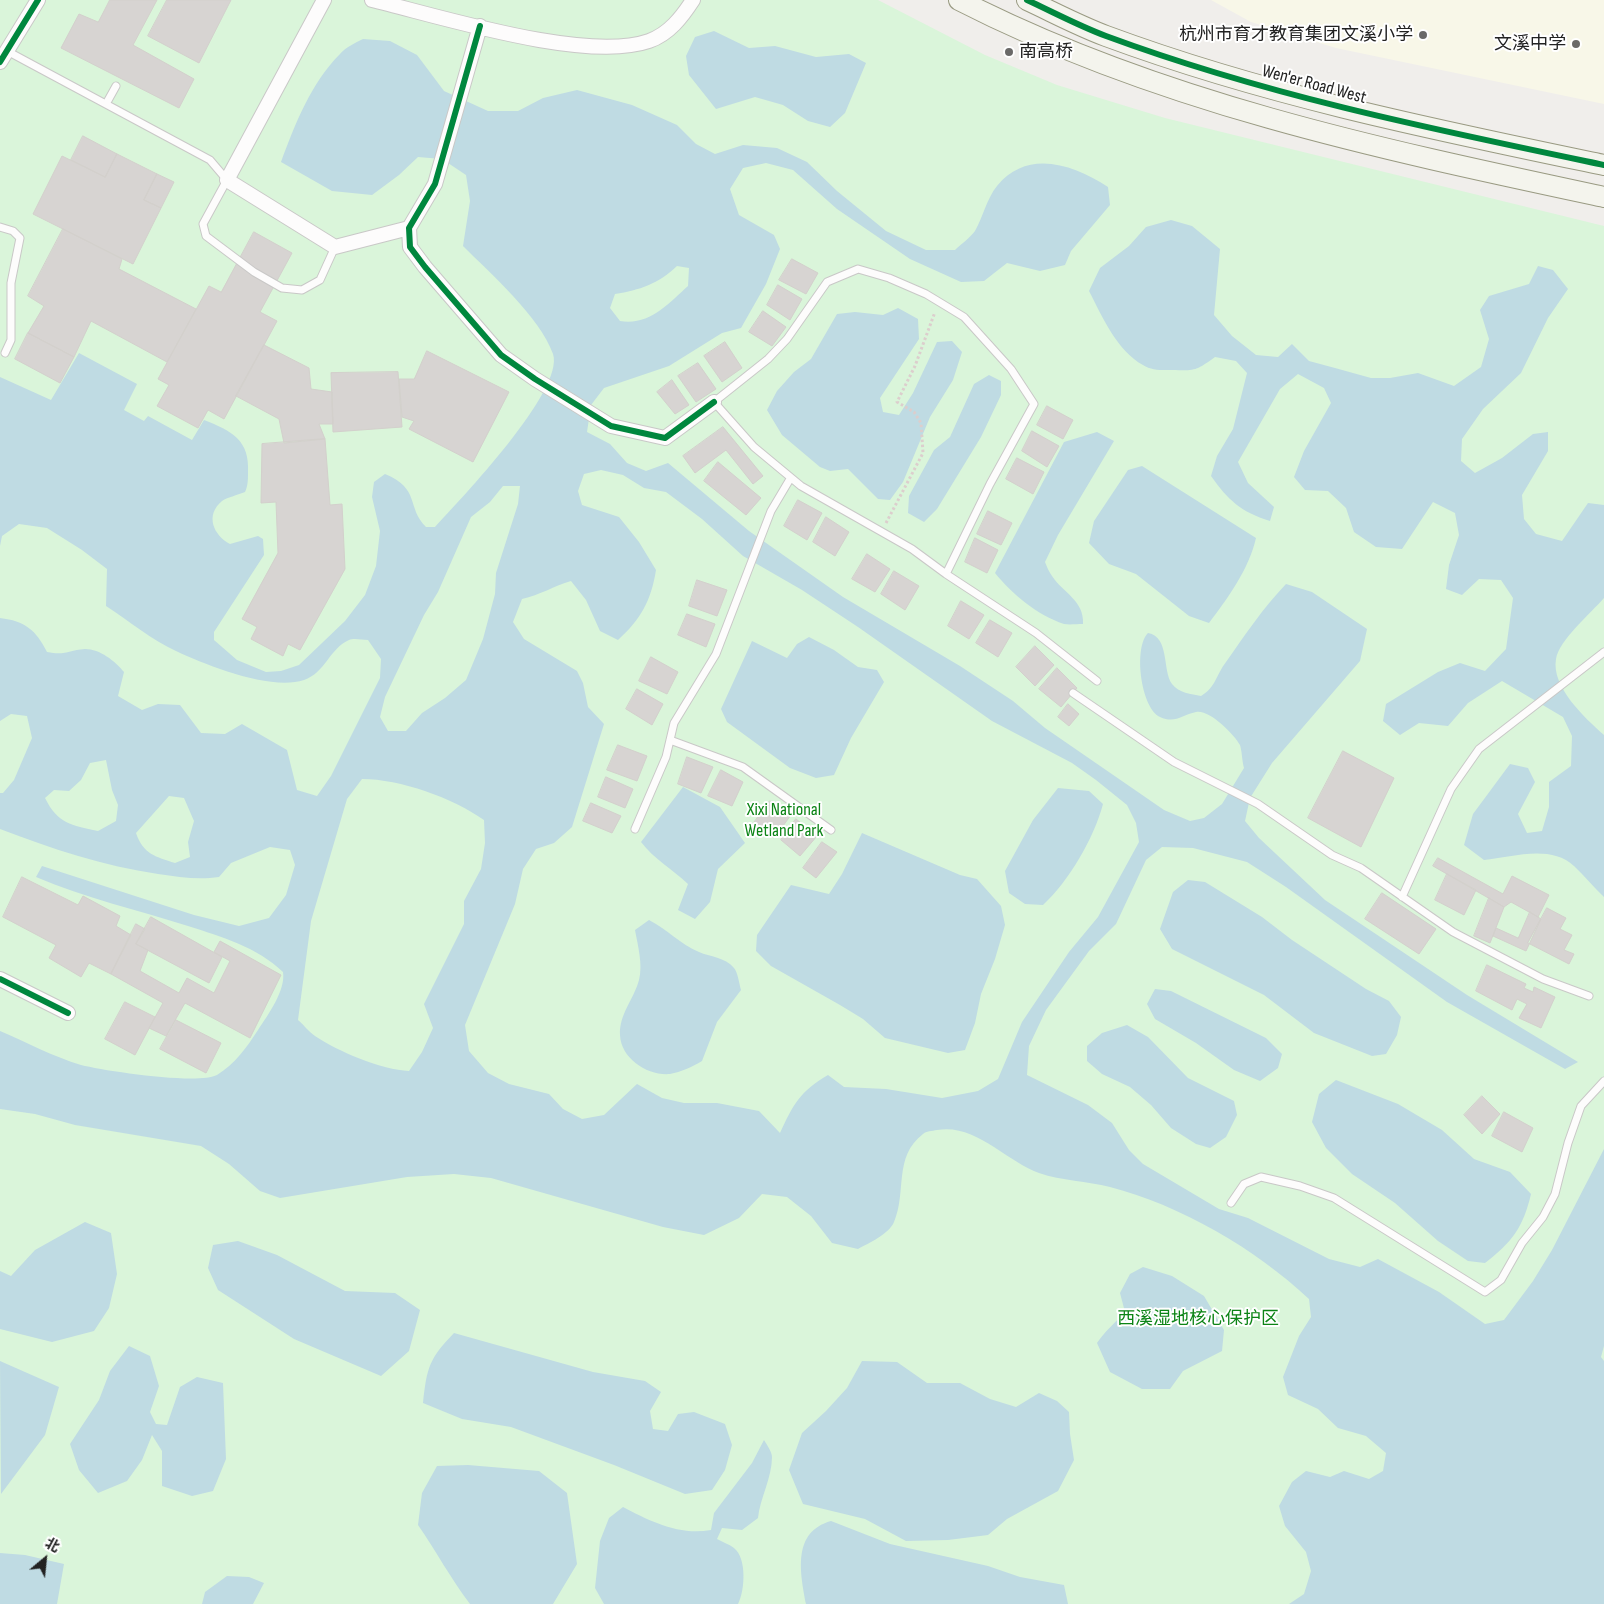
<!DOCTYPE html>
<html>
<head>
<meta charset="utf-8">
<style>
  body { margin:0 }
  #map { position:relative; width:1604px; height:1604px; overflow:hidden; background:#f0eeeb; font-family:"Sofia Sans Condensed","Noto Sans SC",sans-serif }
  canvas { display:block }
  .north { position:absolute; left:20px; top:1534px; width:50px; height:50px; -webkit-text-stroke:4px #fff; paint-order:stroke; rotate:28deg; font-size:14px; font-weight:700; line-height:20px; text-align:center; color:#222 }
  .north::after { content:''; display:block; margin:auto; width:18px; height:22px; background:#222; clip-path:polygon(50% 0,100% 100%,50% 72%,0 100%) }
</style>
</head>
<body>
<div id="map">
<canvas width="1604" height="1604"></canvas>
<div class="north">北</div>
</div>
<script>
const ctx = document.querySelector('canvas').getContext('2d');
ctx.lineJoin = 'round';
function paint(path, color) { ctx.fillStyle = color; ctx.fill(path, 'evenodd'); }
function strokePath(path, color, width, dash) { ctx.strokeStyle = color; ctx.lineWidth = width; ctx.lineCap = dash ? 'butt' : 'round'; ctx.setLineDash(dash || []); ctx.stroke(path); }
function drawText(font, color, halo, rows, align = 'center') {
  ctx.font = font + ' "Sofia Sans Condensed","Noto Sans SC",sans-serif'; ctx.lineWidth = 4; ctx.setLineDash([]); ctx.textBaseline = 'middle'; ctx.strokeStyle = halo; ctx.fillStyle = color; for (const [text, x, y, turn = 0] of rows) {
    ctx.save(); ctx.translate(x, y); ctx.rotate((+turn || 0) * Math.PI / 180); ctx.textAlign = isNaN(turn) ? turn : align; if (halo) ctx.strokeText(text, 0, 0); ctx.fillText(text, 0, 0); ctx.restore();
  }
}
paint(new Path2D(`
  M1211 0H1604V104L1336 48 1251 22Z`), '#f8f7e8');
paint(new Path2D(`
  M0 0H878L985 55 1057 85 1165 118 1604 226V1604H0Z`), '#daf5da');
paint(new Path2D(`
  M714 31 749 48 775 46 816 57 849 54 866 63 845 113 830 127 808 121 783 105 755 97 716 109 689 75 686 56 695 37Z
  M363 39 390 41 417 55 444 91 488 111H518L543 98 577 90 632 105 677 125 696 144 715 154 743 145 777 148 807 162 837 191 886 231 926 250H955C961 244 970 238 975 231 983 217 987 198 997 186 1028 148 1074 165 1108 187L1110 205 1071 251 1065 265 1040 271 1007 263 984 281 961 282 910 259 837 209 793 170 766 163 743 168 730 189 739 215 774 235 780 249 766 284 741 328 722 333 669 366 604 388 591 405 587 432 610 444 627 463 646 471 668 463 749 531 843 597 960 666 1013 701 1045 728 1164 810 1190 821 1204 818 1222 804 1244 768C1242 761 1242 751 1240 745 1234 734 1209 709 1196 712 1182 715 1175 724 1160 717 1141 708 1133 648 1148 633 1170 637 1162 670 1172 684 1179 693 1191 694 1201 696 1216 687 1216 675 1226 662 1245 635 1263 608 1286 584L1312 592 1367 629 1360 661 1272 763 1250 798 1245 821 1259 838 1325 900 1467 995 1578 1062 1565 1069 1447 1002 1286 887 1247 862 1193 848 1162 847 1146 860 1116 924 1089 951 1046 1010 1029 1046 1027 1075 1088 1105 1112 1123 1129 1150 1143 1164 1219 1209 1248 1218 1329 1259 1360 1267 1378 1259 1439 1292 1485 1324 1504 1320 1533 1281 1552 1250 1604 1149V1346L1601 1357 1604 1361V1604H1289L1304 1594 1311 1571 1306 1552 1285 1526 1279 1506 1292 1482 1306 1471 1330 1477 1344 1471 1369 1479 1383 1471 1386 1453 1366 1436 1338 1428 1318 1409 1288 1395 1283 1377 1299 1336 1311 1317 1309 1299C1256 1249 1180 1205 1110 1187 1087 1181 1062 1181 1039 1173 1006 1161 975 1123 937 1130 932 1131 926 1131 923 1134 893 1157 907 1192 894 1222 889 1234 869 1243 858 1249L832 1243 811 1216 787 1197 762 1194 739 1218 704 1235 663 1227 491 1178 454 1174 407 1177 280 1198 260 1191 229 1164 201 1146 75 1125 35 1114 0 1109V1031C26 1042 54 1057 81 1065 105 1071 198 1085 217 1075 235 1064 247 1047 258 1030 268 1015 286 990 283 972 257 947 222 937 188 926 138 910 85 898 36 877L42 866 194 915 239 926 269 918 286 895 295 865 290 850 270 847 231 863 219 877C198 880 179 877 158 874 104 866 52 849 0 829V793H3L14 780 32 738 27 716 11 714 0 721V618C25 621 36 630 47 652 66 656 68 650 85 649 100 649 115 661 124 672L118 696 142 710 158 704 180 705 201 733 225 734 242 724 287 750 297 790 317 796 331 776 380 678 381 659 368 640C362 640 354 638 349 640 330 648 325 673 304 680 271 691 208 666 176 651 152 640 129 621 106 606L107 569 82 550 47 528 19 524 2 536 0 546V377L51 400 79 353 137 384 124 410 144 421 148 416 192 440 204 420C232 431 250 440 248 473 248 479 248 486 245 492 238 495 228 497 222 501 205 515 213 535 230 544L258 536 263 539 264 555 214 632V640L237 660 266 672 281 671 299 665 345 621 365 595 376 566 380 531 372 497 374 482 385 474C421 489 406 507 426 527H435C460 500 565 390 553 354 540 317 490 273 463 246L470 201 466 175 442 159 418 157 399 175 372 195 332 191 281 162C295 124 311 83 340 54 346 47 355 43 363 39ZM677 266 689 268 688 286C668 304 649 326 620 321L610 308 615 294C640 290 658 284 677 266ZM601 470 623 475 644 488 666 492 702 519 743 556 802 590 858 627 992 721 1072 763 1096 780 1127 805 1136 823 1139 842 1098 917 1069 952 1022 1022 998 1079 978 1091 942 1098 886 1089 844 1087 828 1075C800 1091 793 1105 780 1133L759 1111 717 1103H684L662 1098 637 1084 604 1115 582 1119 563 1109 549 1094 509 1084 488 1073 469 1051 465 1025 515 904 523 869 536 849 554 843 572 827 604 724 588 707 583 683 577 671 524 639 513 622 522 599C540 595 554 586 571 581L586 600 600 631 618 640C641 619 651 601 656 570L639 542 619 517 582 505 578 491 584 474ZM503 486H520L518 504 496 573 495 594 483 639 466 680 445 698 422 713 406 731H388L380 717 385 697 424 615 438 592 471 517 490 502ZM106 760 112 790 118 805 116 821 98 831C71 825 58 824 45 798L54 790 69 791 81 780 90 763ZM362 779C400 779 453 798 484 820L485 843 481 869 464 901V924L424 1004 433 1028 422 1052 409 1071C382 1070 337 1051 315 1036 309 1032 304 1025 298 1020L311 921 347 799ZM169 796 184 798 194 821 188 842 190 857 175 863C156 857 143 854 136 833Z
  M1171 220 1192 226 1220 249 1214 315 1232 336 1256 355 1278 357 1292 344 1309 361 1335 368 1371 378H1390L1418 373 1454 386 1481 367 1489 339 1480 310 1489 296 1529 284 1538 266 1553 270 1568 289 1548 318 1521 373 1483 409 1462 439 1461 461 1475 473 1502 458 1533 434 1548 432V451L1522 495 1524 519 1536 534 1562 541 1588 503 1604 505V598C1591 613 1559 640 1556 659 1551 687 1585 718 1604 735V897C1593 887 1585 876 1574 866 1551 844 1512 857 1484 860L1464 845 1473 814 1510 764 1528 768 1535 782 1518 814 1527 833 1542 831 1549 807V782L1571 766 1572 736 1563 717 1502 681 1468 703 1448 726 1419 723 1400 735 1383 721 1386 704 1438 672 1460 663 1485 671 1506 649 1513 598 1501 580 1479 579 1462 595 1446 589 1449 565 1459 535 1455 513 1433 502 1402 549 1376 547 1354 532 1346 508 1328 491 1305 490 1294 477 1304 451 1331 403 1324 388 1298 374 1280 389 1238 462 1248 483 1274 507 1270 521C1241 512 1228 500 1211 476L1217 456 1233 429 1247 373 1236 361 1215 357C1197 370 1196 371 1173 370 1163 370 1152 371 1143 365 1117 351 1102 316 1089 291L1100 268 1129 246 1146 227Z
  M898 308 918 319 919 339 880 398 883 412 899 415 913 393 937 342 952 341 962 352 953 380 930 417 903 482 890 500 878 499 848 469 830 471 820 467 782 435 767 410 777 391 794 372 811 359 837 314 855 312 883 315Z
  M989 375 1001 381V395L981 437 937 509 924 522 908 513 909 496 934 450 950 437 974 384Z
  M1097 432 1114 441 1058 535 1045 562C1047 567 1049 572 1052 576 1063 593 1084 600 1083 624 1077 624 1069 625 1064 624 1037 615 1012 594 995 573L1064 442Z
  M1142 466 1256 538C1249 569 1228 598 1209 623L1189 616 1136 574 1109 564 1089 543 1094 521 1128 470Z
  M809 637 834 650 858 667 877 670 884 682 851 738 834 775 816 778 790 768 727 722 721 709 752 641 787 658 797 644Z
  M683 787 720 807 745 843 718 869 710 902 695 919 678 910 688 884C672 869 654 859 641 842Z
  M1058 788 1089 791 1103 804C1094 838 1069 881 1043 905L1025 904 1009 893 1005 871 1033 820Z
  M862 833 960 875 977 879 1001 906 1005 925 995 959 981 994 975 1023 965 1050 948 1053 885 1038 863 1019 840 1005 771 966 756 951 757 935 791 885 829 894 842 874Z
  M1188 880 1205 882 1262 917 1292 940 1366 989 1389 1001 1401 1017 1397 1035 1386 1054 1372 1056 1314 1033 1264 995 1172 949 1160 929 1173 892Z
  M649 920C667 929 680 944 699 952 710 957 725 957 734 968 738 973 739 983 741 990L717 1022 702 1061C692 1067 681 1072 670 1074 648 1076 621 1059 620 1035 619 1014 634 999 639 980 643 965 638 946 635 930Z
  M1155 989 1171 991 1266 1038 1282 1054 1278 1068 1260 1081 1234 1070 1196 1043 1155 1019 1147 1004Z
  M1127 1025 1148 1037 1188 1078 1234 1101 1237 1115 1226 1137 1210 1148 1196 1144 1171 1128 1151 1105 1130 1087 1102 1074 1087 1061V1046L1102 1033Z
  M1336 1080 1398 1104 1442 1130 1474 1159 1510 1172 1531 1194C1523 1228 1512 1242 1485 1263L1468 1261 1438 1241 1395 1203 1352 1174 1326 1148 1312 1122 1319 1094Z
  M85 1222 111 1233 117 1274 109 1308 94 1331 52 1342 0 1329V1271L11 1276 35 1250Z
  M238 1241 277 1255 345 1291 395 1293 420 1310 409 1351 381 1376 294 1339 218 1290 208 1268 213 1245Z
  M1143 1267 1172 1276 1204 1296 1224 1330 1222 1351 1183 1371 1170 1389H1142L1110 1372 1097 1343C1105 1331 1115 1323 1125 1312L1120 1293 1130 1274Z
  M454 1333 593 1372 645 1381 661 1392 650 1411 653 1429 668 1431 678 1414 694 1412 725 1424 732 1445 725 1470 712 1490 685 1494 614 1465 511 1427 462 1419 423 1403C427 1367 429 1359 454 1333Z
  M129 1346 150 1356 159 1386 150 1412 156 1424 167 1425 180 1387 197 1377 223 1383 226 1459 213 1491 192 1496 162 1486V1451L152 1435 142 1460 127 1481 98 1493 79 1470 70 1444 99 1400 110 1371Z
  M0 1361 59 1387 45 1435 1 1494Z
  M862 1361 897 1362 927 1383H960L990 1399 1016 1407 1039 1393 1057 1401 1069 1412 1070 1434 1074 1460 1058 1491 1007 1519 988 1535 948 1540 906 1541 865 1519 803 1504 789 1470 802 1433 826 1411 847 1388Z
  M764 1440C767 1445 772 1452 772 1457 772 1478 760 1498 758 1518L742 1530 722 1528 717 1539C722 1542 729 1544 734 1548 747 1558 745 1591 738 1604H604L595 1588 600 1541 609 1518 623 1507C650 1521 679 1536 711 1530L714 1513 752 1463Z
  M468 1465 539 1471 567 1493 577 1564 553 1604H470C451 1579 436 1551 418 1525L422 1493 437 1466Z
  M831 1521 890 1544 988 1566 1020 1577 1064 1585 1068 1604H806C800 1572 792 1532 831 1521Z
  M0 1553 25 1555 64 1564 57 1604H0Z
  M227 1576 249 1577 264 1583 253 1604H202L205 1592Z`), '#bfdbe3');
const building = new Path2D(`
  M110 0H157L133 45 194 79 179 108 61 48 79 14 98 22Z
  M167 0H231L199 63 148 36Z
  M83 136 117 154 105 177 71 160Z
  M117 154 157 174 144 200 161 208 133 264 33 214 62 156 105 177Z
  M157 174 174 182 161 208 144 200Z
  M63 229 122 259 119 269 196 309 167 362 91 321 74 357 28 333 44 306 28 296Z
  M254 232 292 253 260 312 277 321 224 419 208 410 198 428 157 406 169 385 158 379 209 286 221 292Z
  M792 259 818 273 806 294 779 280Z
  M778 285 802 299 790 320 767 305Z
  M763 311 786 327 772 346 749 332Z
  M28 333 74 357 60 383 15 359Z
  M725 342 742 368 722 382 704 356Z
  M264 345 309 368 311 389 332 392 333 424H319L325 439 284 443 279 419 236 396Z
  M427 351 509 392 473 462 409 429 414 421 402 417 399 379H414Z
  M698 363 716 389 696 402 678 376Z
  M398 372 402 427 333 432 331 373Z
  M672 380 689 405 675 414 657 392Z
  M1047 406 1073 420 1063 439 1037 425Z
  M723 427 763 476 753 484 726 450 695 473 683 456Z
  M1032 431 1059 446 1047 467 1022 451Z
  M325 439 330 505 342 504 345 569 300 650 288 644 283 656 251 639 257 627 242 619 278 553 276 502 261 503 262 444Z
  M1017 458 1044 472 1033 494 1006 479Z
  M718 462 761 498 746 515 704 481Z
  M798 500 822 513 807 540 784 526Z
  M988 511 1012 523 1001 545 977 534Z
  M826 517 849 532 835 556 813 542Z
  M975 538 998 550 987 573 965 562Z
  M867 554 890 569 875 592 852 579Z
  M894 571 919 586 905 610 881 594Z
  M697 580 727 590 717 616 689 606Z
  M961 601 984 615 969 639 948 626Z
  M687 614 715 624 706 647 678 635Z
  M990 620 1012 633 998 657 976 643Z
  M1035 646 1054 665 1035 686 1016 667Z
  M651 657 678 672 667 694 639 681Z
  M1057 668 1077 688 1061 707 1039 689Z
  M637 689 663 704 652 725 626 709Z
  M1068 704 1079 714 1069 726 1058 717Z
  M618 745 647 756 637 781 607 770Z
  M1343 751 1394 778 1361 847 1308 818Z
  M687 757 713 767 701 793 678 784Z
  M721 770 743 782 732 806 708 796Z
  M606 777 633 789 625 808 598 797Z
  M770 801 791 815 774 838 753 824Z
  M591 803 621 816 612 833 583 821Z
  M796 819 817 836 800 856 781 840Z
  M822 842 837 852 816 878 803 868Z
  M1438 858 1503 894 1512 876 1549 895 1538 917 1511 902 1504 907 1433 866Z
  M1447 874 1476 890 1464 915 1435 900Z
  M22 877 78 905 83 896 120 916 116 926 131 935 111 974 89 963 81 977 49 958 56 945 3 917Z
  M1382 893 1436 929 1419 954 1365 919Z
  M1489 898 1504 907 1490 943 1474 936Z
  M1547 908 1566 918 1560 929 1572 935 1564 950 1574 954 1569 964 1528 943Z
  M1530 912 1541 919 1526 951 1493 936 1496 928 1518 938Z
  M151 917 222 957 209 983 136 944Z
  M136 924 145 929 136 944 148 950 140 971 179 993 187 978 214 993 230 961 214 952 220 941 281 975 250 1038 185 1003 166 1036 149 1028 163 1003 111 974Z
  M1487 965 1526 984 1524 988 1533 992 1534 987 1555 997 1541 1028 1519 1018 1527 1004 1517 999 1512 1010 1476 991Z
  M125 1002 155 1017 135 1055 105 1039Z
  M176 1020 221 1043 206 1073 160 1049Z
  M1482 1096 1500 1114 1482 1134 1464 1115Z
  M1504 1112 1533 1128 1522 1152 1492 1136Z`);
paint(building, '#d7d4d2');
strokePath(building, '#d3d0cc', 1);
const service = new Path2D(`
  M7 51 210 160 227 180 203 224 206 236 254 272 282 288 302 290 320 280 335 247
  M106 104 116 86
  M0 227 13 231 20 238 11 283V340L5 353
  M946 574 990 484 1034 404 1011 369 964 317 926 294 889 278 858 269 827 282 787 339 768 359 714 402 754 447 801 486 912 549 946 574 1036 633 1097 681
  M1073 693 1174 762 1258 804 1332 855 1361 868 1453 932 1543 979 1589 996
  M670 740 743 767 831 830
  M635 829 666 757 674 723 716 654 771 511 790 479
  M1402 897 1451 789 1479 749 1604 652
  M1231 1203 1244 1184 1261 1177 1300 1186 1334 1198 1485 1292 1501 1280 1522 1243 1543 1217 1555 1194 1568 1143 1581 1106 1604 1081`);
const minor = new Path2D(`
  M324 0 227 180 335 247 409 228
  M372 0C439 16 586 63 649 41 669 34 682 17 693 0
  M480 26 435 184 409 228 410 247 425 267 501 355 535 379 611 426 665 438 714 402
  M0 62 38 0
  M0 979 68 1013`);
const secondary = new Path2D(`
  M959 0C1160 103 1384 150 1604 197
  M1027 0C1053 12 1079 26 1106 36 1268 96 1436 130 1604 165`);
strokePath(service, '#c9c8c7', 9);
strokePath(minor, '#c9c8c7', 16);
strokePath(secondary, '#999a82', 22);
strokePath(new Path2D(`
  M886 523 923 453 921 423 914 412 897 402 915 366 935 312`), '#dccecd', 3, [2.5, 2.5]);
strokePath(service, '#fdfcfc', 7);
strokePath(minor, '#fdfcfc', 14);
strokePath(secondary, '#f4f4ed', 20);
strokePath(new Path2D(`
  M1027 0C1053 12 1079 26 1106 36 1268 96 1436 130 1604 165
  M480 26 435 184 409 228 410 247 425 267 501 355 535 379 611 426 665 438 714 402
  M0 62 38 0
  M0 979 68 1013`), '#00873e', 6);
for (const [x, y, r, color] of [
  [1423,35,5,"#6a6968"],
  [1576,44,5,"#6a6968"],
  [1009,52,5,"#6a6968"]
]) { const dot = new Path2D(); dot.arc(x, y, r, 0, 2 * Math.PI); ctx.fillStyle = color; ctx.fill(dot); strokePath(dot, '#fff', 2); }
drawText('18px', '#222', '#fff', [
  ["杭州市育才教育集团文溪小学",1413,35],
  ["文溪中学",1566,44],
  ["南高桥",1019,52,"left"]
], 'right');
drawText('18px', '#222', '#fff', [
  ["Wen'er Road West",1314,85,15]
]);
drawText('18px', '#0c8416', '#fff', [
  ["Xixi National",784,810],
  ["Wetland Park",784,831],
  ["西溪湿地核心保护区",1198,1319]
]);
</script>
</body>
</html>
